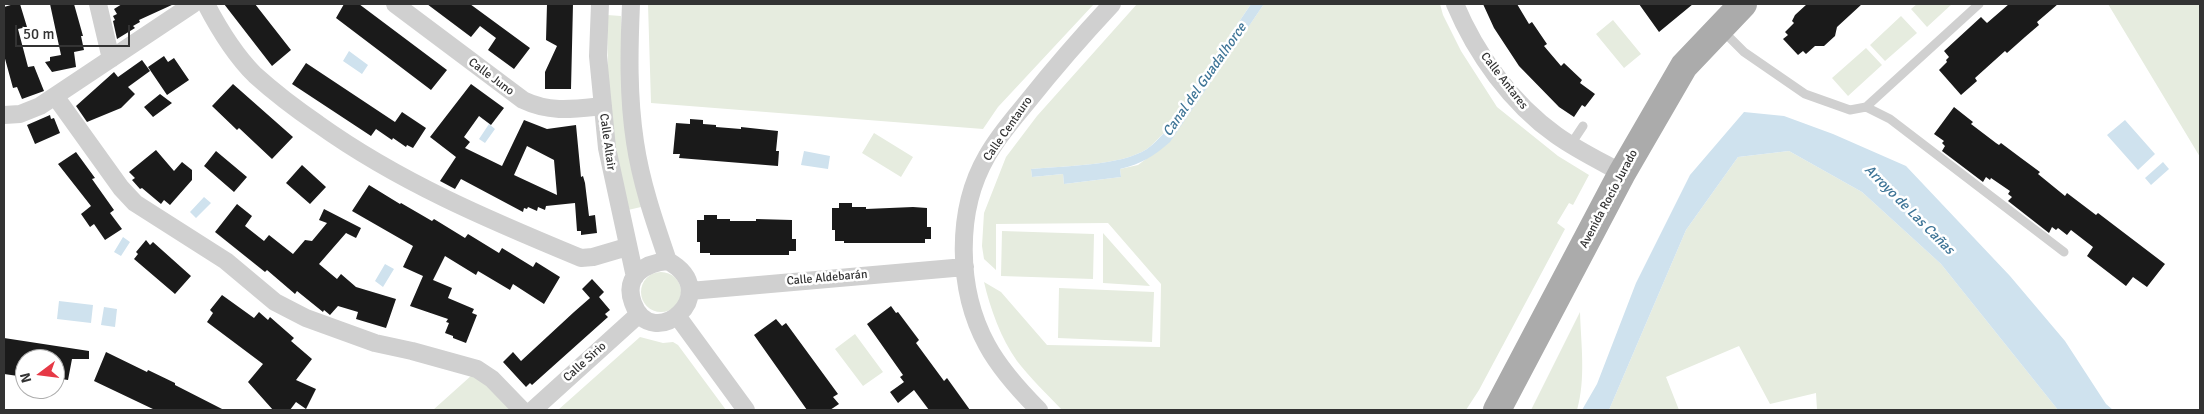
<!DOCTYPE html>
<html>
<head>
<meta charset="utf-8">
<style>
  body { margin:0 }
  #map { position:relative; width:2204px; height:414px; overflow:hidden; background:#fff; font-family:Signika,sans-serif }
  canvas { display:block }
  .frame { position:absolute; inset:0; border:5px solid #333; pointer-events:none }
  .north { position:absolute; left:15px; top:349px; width:50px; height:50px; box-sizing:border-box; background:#fff; border:1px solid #adadad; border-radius:50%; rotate:255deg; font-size:14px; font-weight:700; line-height:20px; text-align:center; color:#333 }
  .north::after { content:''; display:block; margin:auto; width:18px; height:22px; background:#e63946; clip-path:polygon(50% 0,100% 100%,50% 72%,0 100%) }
  .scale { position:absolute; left:15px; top:25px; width:115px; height:22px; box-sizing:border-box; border:2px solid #333; border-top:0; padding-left:6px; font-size:15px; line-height:18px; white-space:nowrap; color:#333; -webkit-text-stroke:4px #fff; paint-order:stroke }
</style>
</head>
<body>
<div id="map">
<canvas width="2204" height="414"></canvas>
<div class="frame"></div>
<div class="north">N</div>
<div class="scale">50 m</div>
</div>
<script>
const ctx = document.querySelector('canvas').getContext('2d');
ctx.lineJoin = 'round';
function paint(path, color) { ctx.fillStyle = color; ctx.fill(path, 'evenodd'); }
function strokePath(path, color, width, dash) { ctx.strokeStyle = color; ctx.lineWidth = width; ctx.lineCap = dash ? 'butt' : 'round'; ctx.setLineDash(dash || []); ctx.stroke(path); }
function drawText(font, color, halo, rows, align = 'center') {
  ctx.font = font + ' Signika,sans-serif'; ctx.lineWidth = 5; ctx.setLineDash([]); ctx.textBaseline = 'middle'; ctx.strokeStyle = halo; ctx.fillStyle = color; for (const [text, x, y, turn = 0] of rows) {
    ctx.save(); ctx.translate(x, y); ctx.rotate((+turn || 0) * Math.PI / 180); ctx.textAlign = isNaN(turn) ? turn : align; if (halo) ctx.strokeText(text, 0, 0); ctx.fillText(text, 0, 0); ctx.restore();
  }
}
paint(new Path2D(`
  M648 4H1094L998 107 983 129 651 103Z
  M1137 4H1251L1164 133C1158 138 1153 145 1147 149 1121 166 1062 166 1031 169L1032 177 1063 174 1064 184 1121 177 1120 169 1138 165 1170 141 1264 4H1440L1443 15 1461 51 1497 107 1558 156 1589 175 1573 205 1569 203 1557 223 1565 229 1479 390 1466 410H1062C1047 394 1030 378 1017 361 1001 339 990 308 984 282L1001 292 1047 345 1160 347 1161 284 1108 223 996 224V270L984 259 982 246 984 213 1006 157 1037 116Z
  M1917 4H1952L1927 27 1911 9Z
  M2108 4H2200V157Z
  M607 15 621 16 622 80 641 207 628 210 615 146 608 80Z
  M1901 16 1917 33 1885 61 1870 45Z
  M1613 20 1641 54 1624 68 1596 34Z
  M1866 48 1882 65 1848 96 1832 78Z
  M874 133 913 157 901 177 862 153Z
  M1789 151 1862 192 1941 264 2058 410H1817L1816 393 1770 404 1739 346 1666 377 1679 410H1609L1686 230 1738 157Z
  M1002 231 1094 234 1093 279 1001 276Z
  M1103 233 1150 286 1103 283Z
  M641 292a20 20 0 1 1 40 0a20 20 0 1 1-40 0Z
  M1059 288 1154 292 1152 342 1058 338Z
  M1580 312C1581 345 1586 379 1577 410H1531Z
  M855 334 883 372 863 386 835 349Z
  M640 337 663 343 673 342 678 345 726 410H558Z
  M472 375 490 386 511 410H433Z`), '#e6ecdf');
paint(new Path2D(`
  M1251 4H1264L1170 142C1154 156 1141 164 1120 169L1121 177 1064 184 1063 174 1032 177 1031 169C1062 166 1121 166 1147 149 1153 145 1159 138 1164 133Z
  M349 51 368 65 362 74 343 61Z
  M1744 112 1784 116 1833 134 1906 166 2010 276 2065 341 2106 404 2113 410H2058L1941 264 1862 192 1789 151 1738 157 1686 230 1609 410H1582L1597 384 1636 283 1690 175Z
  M2125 120 2155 154 2138 170 2107 135Z
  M489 124 495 129 485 143 479 139Z
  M804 151 830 156 828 169 801 165Z
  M2163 162 2169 169 2151 185 2145 178Z
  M204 197 211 203 196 218 190 212Z
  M123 237 130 242 121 256 114 252Z
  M385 264 394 269 383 287 375 281Z
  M59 301 93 305 91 323 57 319Z
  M104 307 117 309 115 327 101 325Z`), '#cfe2ee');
paint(new Path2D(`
  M14 4H20L27 27 18 29 28 67 34 66 44 91 22 99 17 87 13 88 4 55V7Z
  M50 4H74L83 36H81L84 50 74 52 76 67 52 72 45 62 50 61V57L61 55Z
  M122 4H174L139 20 140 22 133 26 135 28 117 39 113 21 115 20 113 16 117 14 114 9Z
  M224 4H255L291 50 272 66Z
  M344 4H359L447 70 431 90 336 18Z
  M427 4H470L530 48 514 69 488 50 496 38 480 26 471 37Z
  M547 4H573L571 89H545V72L557 46 546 40Z
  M1483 4H1517L1529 24 1532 22 1547 44 1544 46 1561 66 1564 63 1582 80 1580 83 1595 94 1585 107 1582 105 1574 117 1559 107 1519 66 1494 28Z
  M1639 4H1693L1659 32Z
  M1807 4H1862L1837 27 1835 36 1824 46H1815L1806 54 1803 51 1798 55 1783 39 1788 35 1785 32 1794 23 1792 21 1795 15Z
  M2009 4H2058L2037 22 2039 25 2025 37 2007 53 2005 51 1975 78 1977 81 1961 95 1939 70 1947 62 1946 60 1949 57 1944 51 1981 17 1987 23Z
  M164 56 168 62 174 58 189 80 167 95 148 67Z
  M142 60 150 71 128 87 135 94 121 108 87 122 76 106 114 72 118 77Z
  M306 63 395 122 402 112 426 128 413 148 407 145 406 147 393 138 392 140 376 129 371 136 292 84Z
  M233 84 293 137 272 159 239 128 237 130 212 106Z
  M471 84 504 108 491 125 479 116 464 137 470 142 465 148 502 166 524 120 547 129 576 125 581 177 583 176 585 183 589 216 595 215 597 233 581 235V231H577L575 203 546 206 545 210 538 207 537 211 528 207 527 209 524 208 523 212 461 179 455 189 440 181 456 157 430 137ZM527 146 554 160 557 195 514 175Z
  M160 94 172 103 153 117 144 107Z
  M1954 107 1973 122 1971 124 1996 143 1999 145 2001 143 2021 158 2040 172 2038 174 2065 196 2067 193 2096 215 2098 213 2165 264 2147 287 2133 277 2126 286 2087 256 2093 247 2071 230 2067 235 2058 228 2056 230 2052 227 2049 233 2008 201 2012 197 2008 194 2010 191 1991 178 1990 180 1986 177 1983 182 1942 151 1945 146 1942 143 1944 141 1934 134Z
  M50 115 51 119 54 118 60 133 35 144 27 125Z
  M690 119 703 120V124L716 125V127L741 129V127L778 131 776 151H779L778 166 679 158 680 154H673L676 123 690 124Z
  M156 150 174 171 182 162 192 170V180L170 205 164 200 161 204 142 188 140 189 132 180 135 178 129 172Z
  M216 151 247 177 234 192 204 166Z
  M76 152 95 178 92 179 114 210 110 213 122 229 105 240 94 224 90 227 81 214 91 206 58 164Z
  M302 165 326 187 310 204 286 183Z
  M369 185 400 204 401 203 432 221 434 219 465 238 468 234 499 253 502 248 533 267 536 262 560 277 544 304 513 284 510 290 478 271 476 275 445 256 433 280 452 288 448 298 474 309 472 313 477 315 466 343 453 338V336L445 333 449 323 446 322 448 319 410 306 423 276 403 267 413 246 352 211Z
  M839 203H852V207H866V209L913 207 927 208V227H931V239H925V243H844V241H835V230H832V208H839Z
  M237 204 252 216 245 226 264 241 269 235 293 254 305 240 312 241 327 223 319 220 324 209 361 228 356 238 346 233 319 264 337 279 341 274 356 287 396 299 386 328 356 319 358 312 338 306 330 315 324 310 323 312 297 291 295 294 267 270 265 272 215 232Z
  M704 215H717V219H730V221H756V219L792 220V239H796V251H789V255H710V253H700V242H697V220H704Z
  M146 240 150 245 153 242 191 276 175 294 134 259 138 254 136 252Z
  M592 279 604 292 599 297 610 310 605 314 608 317 532 385 530 383 526 387 503 362 513 352 521 361 574 312 590 298 582 289Z
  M222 295 254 318 259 312 268 320 270 317 294 338 291 341 312 359 296 380 316 389 306 409 296 402 290 410H273L248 382 263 364 207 322 213 313 210 310Z
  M891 306 896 313 898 312 919 340 916 343 944 381 947 378 970 410H929L914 390 898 403 890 392 904 382 900 377 903 375 867 324Z
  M776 319 782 326 786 323 838 394 833 397 839 404 830 410H807L754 335Z
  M4 338 89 351V359H72L68 380 55 378V359H25V377L4 374Z
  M106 352 147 372 148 370 175 383V385L224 410H155L94 381Z`), '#1a1a1a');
strokePath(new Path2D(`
  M1722 30 1744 52 1805 94 1850 110 1866 107 1979 4
  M1866 107 1890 119 2064 252
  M1571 144 1583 126`), '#d0d0d0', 9);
strokePath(new Path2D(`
  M98 4 111 59
  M206 4C219 29 235 55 255 75 275 93 296 109 318 124 399 182 489 220 581 258L593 257 627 247
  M395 4 523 100C550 113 574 109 603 106
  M600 4 598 56 607 148 635 277
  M631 4C629 50 628 96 635 142 641 183 655 223 668 261
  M1455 4C1476 54 1511 103 1556 135 1577 150 1600 161 1622 173
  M55 96 121 188 135 203 226 261 275 302 306 318 375 343 412 351 477 369 492 379 522 410
  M4 115 20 114 40 106 193 4
  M668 261C726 293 652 355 633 303 623 276 645 263 668 261Z
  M690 291 965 267
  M678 317 746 410
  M533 410 638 315
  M1039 410C1020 391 1000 369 987 345 957 290 955 211 987 156 998 136 1014 118 1028 101 1055 67 1083 35 1112 4`), '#d0d0d0', 18);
strokePath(new Path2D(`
  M1497 410 1622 173 1684 66 1743 4`), '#ababab', 28);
drawText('12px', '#333', '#fff', [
  ["Calle Juno",491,77,37],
  ["Calle Antares",1504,81,52],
  ["Calle Centauro",1008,129,-55],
  ["Calle Altair",607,142,82],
  ["Avenida Rocío Jurado",1609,199,-62],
  ["Calle Aldebarán",827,278,-5],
  ["Calle Sirio",585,362,-42]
]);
drawText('italic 14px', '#3f7597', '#fff', [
  ["Canal del Guadalhorce",1205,80,-55],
  ["Arroyo de Las Cañas",1909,210,45]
]);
</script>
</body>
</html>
